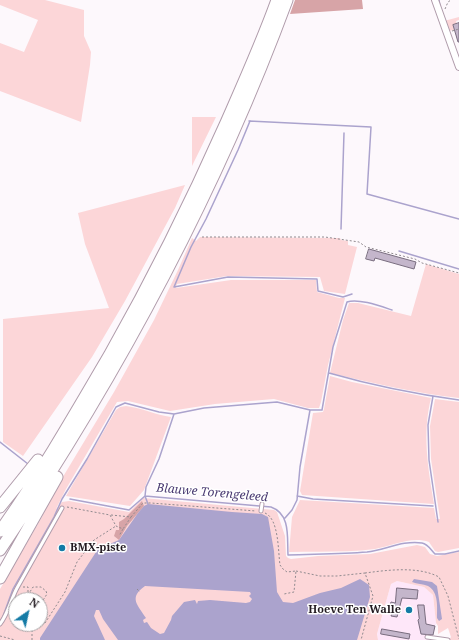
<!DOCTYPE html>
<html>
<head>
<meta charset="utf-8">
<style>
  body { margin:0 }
  #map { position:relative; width:459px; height:640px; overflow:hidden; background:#fdf8fc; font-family:"Noto Serif",serif }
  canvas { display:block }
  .north { position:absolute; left:8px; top:592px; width:40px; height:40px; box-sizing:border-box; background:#fff; border:1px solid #a7a4a6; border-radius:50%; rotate:34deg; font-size:11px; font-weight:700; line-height:16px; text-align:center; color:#231b21 }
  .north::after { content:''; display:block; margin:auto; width:14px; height:18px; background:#147ba6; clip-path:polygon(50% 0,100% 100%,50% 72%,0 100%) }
</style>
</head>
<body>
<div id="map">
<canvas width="459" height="640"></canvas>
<div class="north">N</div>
</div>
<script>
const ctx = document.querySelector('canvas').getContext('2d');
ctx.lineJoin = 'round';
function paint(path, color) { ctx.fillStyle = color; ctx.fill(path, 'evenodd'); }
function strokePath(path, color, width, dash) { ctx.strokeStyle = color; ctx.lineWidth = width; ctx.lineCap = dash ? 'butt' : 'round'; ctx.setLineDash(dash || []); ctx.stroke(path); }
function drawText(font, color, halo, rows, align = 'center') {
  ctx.font = font + ' "Noto Serif",serif'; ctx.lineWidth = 3; ctx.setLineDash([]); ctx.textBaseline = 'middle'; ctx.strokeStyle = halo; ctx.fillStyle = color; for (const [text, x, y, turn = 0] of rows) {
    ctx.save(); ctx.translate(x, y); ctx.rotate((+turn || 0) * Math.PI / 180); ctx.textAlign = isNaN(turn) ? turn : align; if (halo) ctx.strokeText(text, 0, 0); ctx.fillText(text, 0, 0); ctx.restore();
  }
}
paint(new Path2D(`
  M397 581 424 587 433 595 436 623 434 633 431 640H378L377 634 391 584Z`), '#fee7f9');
paint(new Path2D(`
  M0 0H45L84 10V36L91 52 90 65 81 122 0 91V43L24 52 38 20 0 5Z
  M459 17V20L456 21 457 24 453 25 454 30 447 31 444 21Z
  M192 117H216L192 166Z
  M185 185 175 208 125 301 92 357 23 456 3 442V319L109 308 85 244 78 213Z
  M200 237 340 238 341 240 348 241V245L357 247 345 294 324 291 320 277 227 276 177 284 176 288 231 280H316L317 292 339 298H345L328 365 321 402 319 408H308L274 399 215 404 170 411 128 401 117 402 66 489 56 509 62 502 69 501 129 512 143 498 274 510 277 512 285 536 286 556 288 558 291 559 318 556 370 554 417 545 425 547 430 554 437 556 459 552V640H449L451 637 448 628 438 634V626L436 623 433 595 424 587 397 581 391 584 377 634 378 640H0V589L42 517 52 495 114 392 154 320 178 270 192 238 196 241ZM16 600H40V624H16Z
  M426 264 459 274V398C415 393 373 383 330 373L343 320 349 303H358L411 316Z
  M330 376 352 382 431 398C422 434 428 468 434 504L302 495 300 491 313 413 323 412 324 409Z
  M435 399 459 402V548L438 552 435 551 429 542C411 536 393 546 375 549 347 553 318 551 289 552L292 517 300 500 434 508 436 519H440L431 459 430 426Z
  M126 406C142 408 156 415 171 417L144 490 130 506 66 496 116 410 120 407Z`), '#fcd6d8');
paint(new Path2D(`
  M295 0H362L363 9 290 14Z
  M142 501 144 506 127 526 119 540 114 536 116 530H119V522L124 519Z`), '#d7a4a7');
paint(new Path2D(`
  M148 504 232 512 262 514 268 517 274 551 277 592 283 602 293 603 320 593 341 588 360 579 369 585 370 597 357 640H118L103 619 99 610H96L94 616 105 640H40V638L98 549 119 540 138 513 144 506ZM145 586 250 592 251 594 249 596 252 599 250 602 246 603 210 600 198 601 197 604 195 600 184 602 172 616 171 620 164 633 160 634 151 628 147 622 144 623 143 620 146 618C138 605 128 598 145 586Z
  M414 579 432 582 437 586 442 619 439 621 437 618C437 608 439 592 428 586 423 584 417 584 412 582Z`), '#aba3cd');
strokePath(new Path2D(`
  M439 0 440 6
  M249 121 371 127 367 194 459 219
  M250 121 238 150 206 219 191 247 174 287 228 277 317 279 318 291 343 297 352 294
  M341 229 344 133
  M399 251 459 269
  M329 373C371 385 415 394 459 400
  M433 396 428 425 429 460 438 522
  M0 442 28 464
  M297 496 313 499 433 506
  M70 499 129 510 145 496 271 507C291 514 287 538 288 555 314 554 341 554 367 552 385 550 403 540 422 543 428 544 431 550 435 554H445L459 551
  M148 504 145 496 146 487 159 459 174 414 204 408 277 402 310 410
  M285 518 292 510 297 500 300 467 310 410H322L333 347 347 302C358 298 380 306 392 310
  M0 620 2 619 13 589 54 517 62 499 87 459 116 407 125 403 159 412 174 414`), '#aba3cd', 1.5);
const building = new Path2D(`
  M459 23V42H458L453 25Z
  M369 249 416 262 414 269 375 258 374 261 366 259Z
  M397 588 418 590 417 599 402 598 397 617 391 616 393 610 389 609 391 602 395 603Z
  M418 605H424L426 624 435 626 433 635 421 634 418 620 419 619Z
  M382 629 410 634 409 639 381 634Z`);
paint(building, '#c4b6cb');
strokePath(building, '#796d7f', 1);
const service = new Path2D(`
  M261 511 262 504
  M0 624C8 614 11 599 17 588L62 508
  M427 637 448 640`);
const minor = new Path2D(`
  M435 0 459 67`);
const trunk = new Path2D(`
  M0 507 38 460
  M0 531C40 475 75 414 110 354 152 280 190 204 225 125 243 84 262 42 277 0
  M0 550C116 378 215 195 287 0
  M0 578 57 477`);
strokePath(service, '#b09cab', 5);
strokePath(minor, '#b09cab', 8);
strokePath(trunk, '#b09cab', 13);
strokePath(new Path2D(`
  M445 9 448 2 451 0
  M452 31 459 29
  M202 237H325L359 242 366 247 415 259 422 263 459 273
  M67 507 110 515 116 526 123 529 119 536
  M265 513C279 519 278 551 280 565L283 569 287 572 296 571 294 592 284 594
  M111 515 131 517 123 529
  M131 517 143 503H151L256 511
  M296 571 320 576H337L365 573 373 596 361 640
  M365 573C388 570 418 566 439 577L448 596 459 639
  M23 587H28V600
  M137 589 140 592
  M28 595 33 587H41L46 591 47 594 40 605
  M0 636 15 640
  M32 640V631L45 623 65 592 77 562 94 540 116 526`), '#908a8f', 1, [2, 2]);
strokePath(service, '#fff', 3);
strokePath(minor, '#fff', 6);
strokePath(trunk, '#fff', 11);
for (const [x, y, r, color] of [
  [62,548,4,"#147ba6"],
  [409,610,4,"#147ba6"]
]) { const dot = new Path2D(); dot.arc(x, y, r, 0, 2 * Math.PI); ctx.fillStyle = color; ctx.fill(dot); strokePath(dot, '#fff', 1.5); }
drawText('bold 11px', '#231b21', '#fff', [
  ["BMX-piste",70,548],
  ["Hoeve Ten Walle",401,610,"right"]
], 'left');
drawText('italic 12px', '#4b3c73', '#fff', [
  ["Blauwe Torengeleed",212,493,5]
]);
</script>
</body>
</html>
